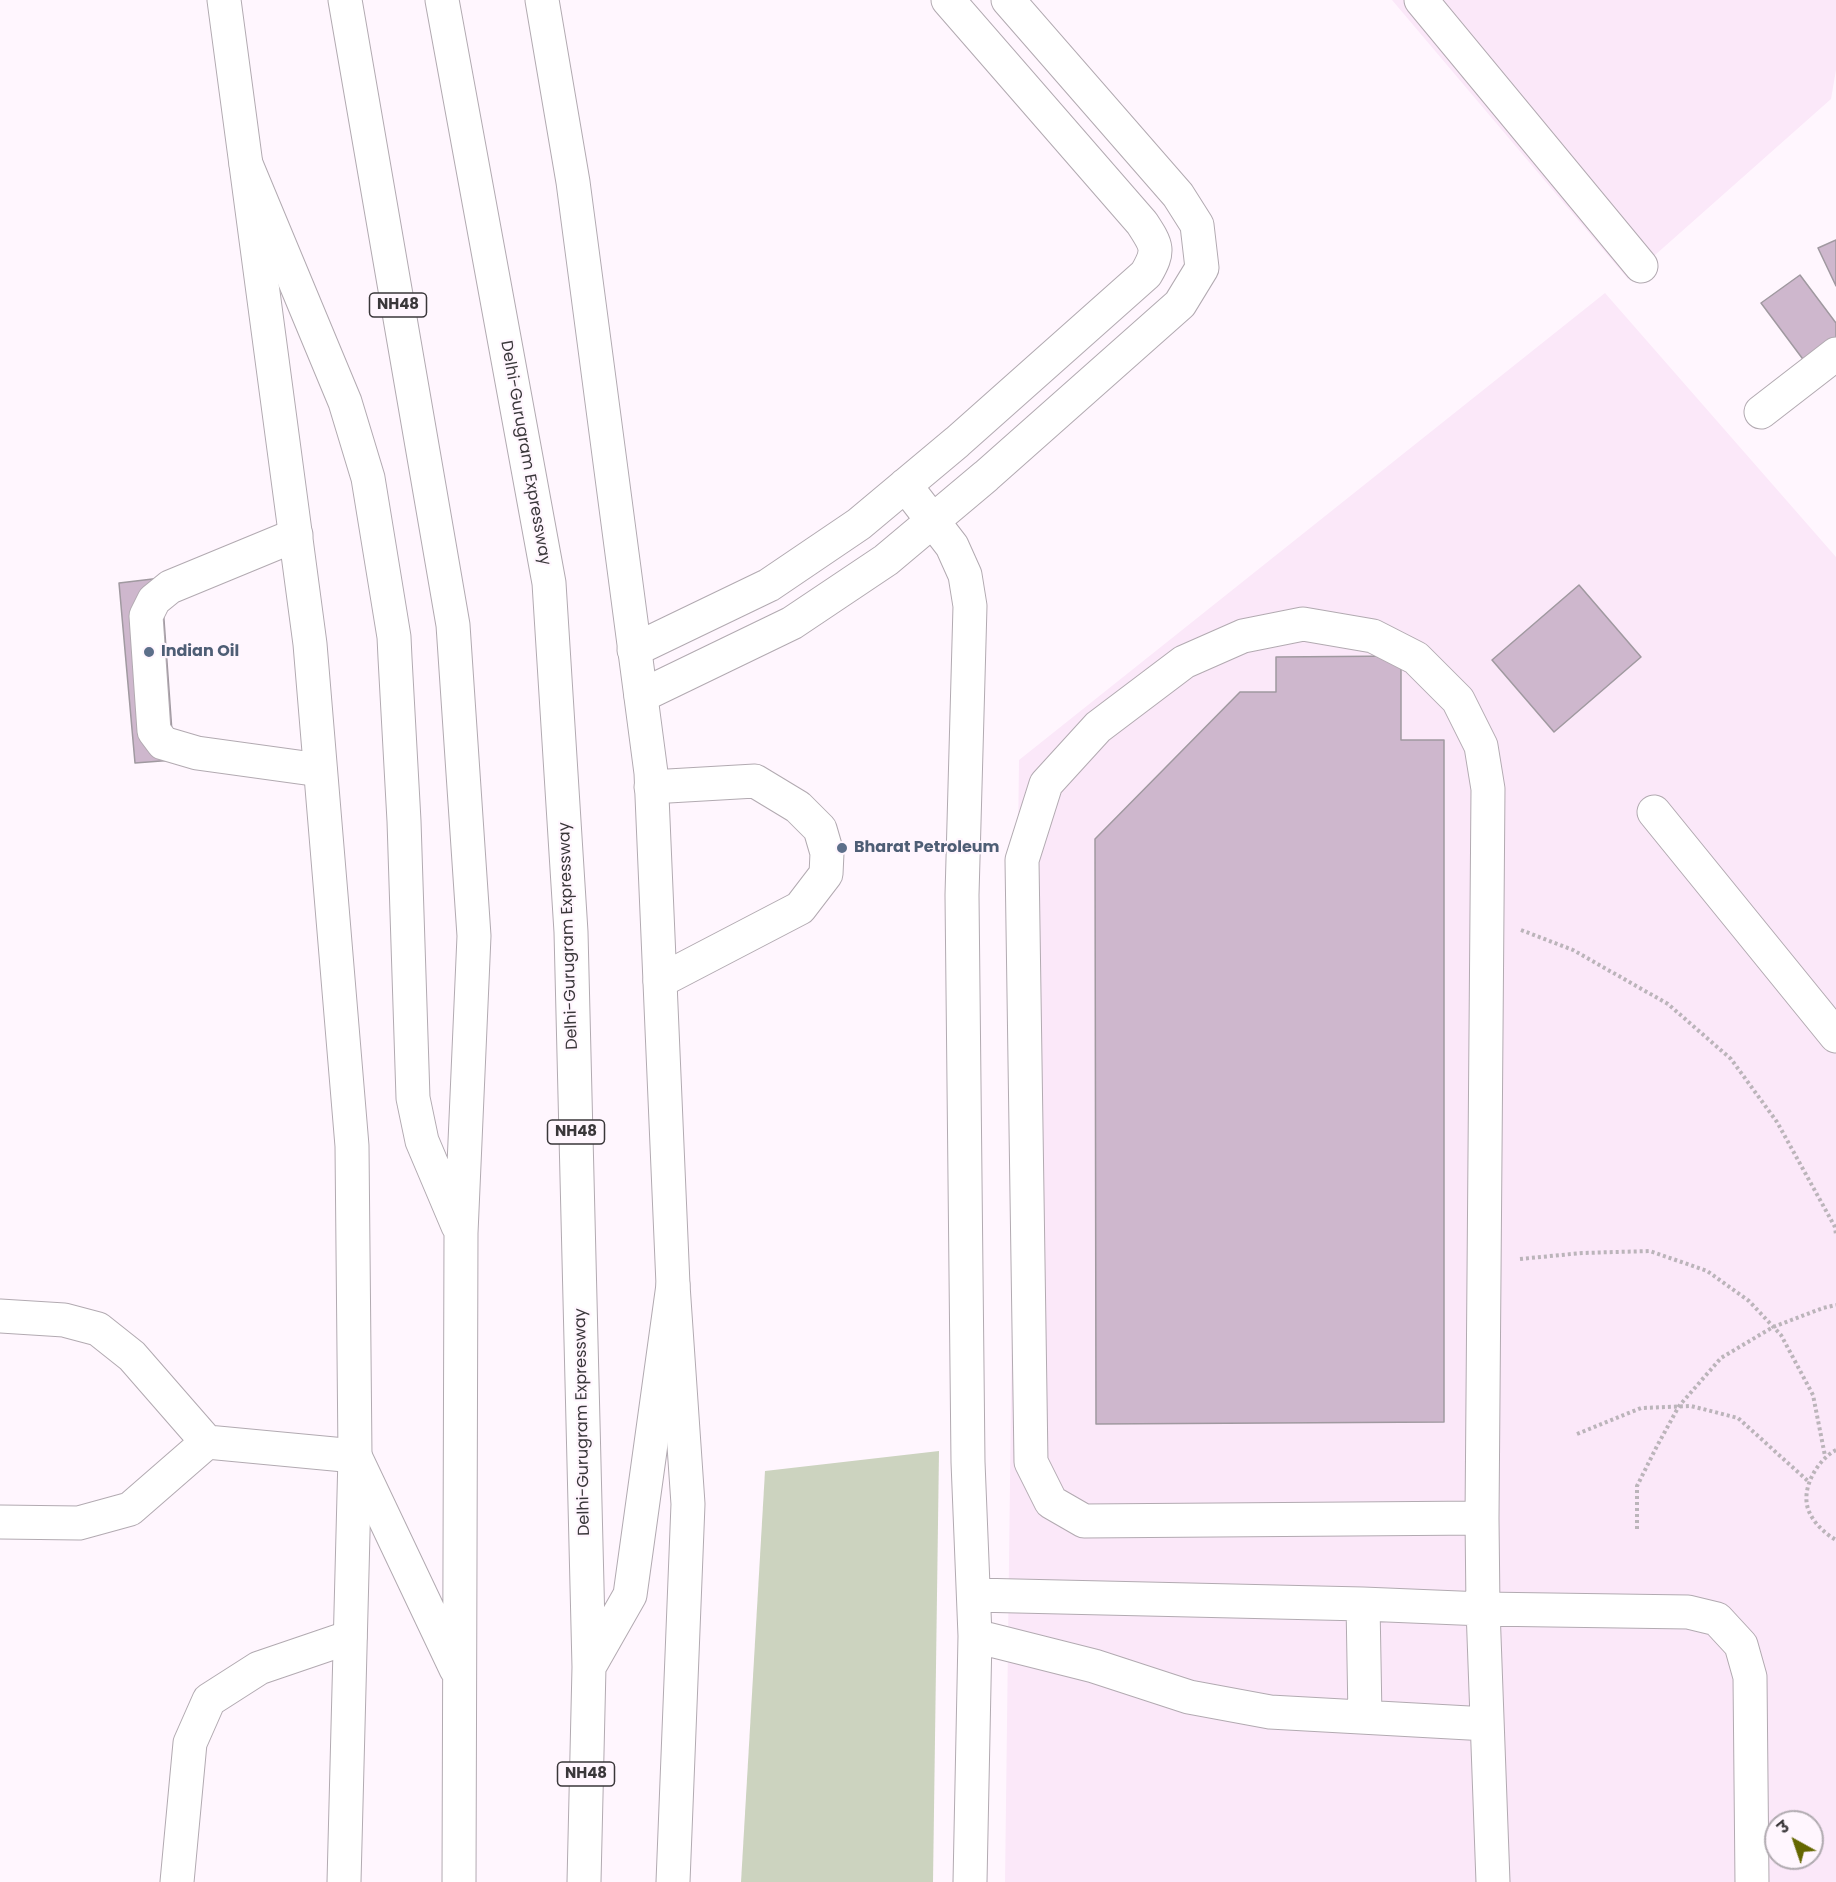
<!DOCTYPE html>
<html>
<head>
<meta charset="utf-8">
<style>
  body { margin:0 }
  #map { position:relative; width:1836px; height:1882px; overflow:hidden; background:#fff6fe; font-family:Poppins,"Noto Sans Devanagari",sans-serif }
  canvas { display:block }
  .north { position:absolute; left:1764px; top:1810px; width:60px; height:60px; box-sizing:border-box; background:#fff6fe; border:2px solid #b0aab0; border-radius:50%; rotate:320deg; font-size:16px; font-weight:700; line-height:24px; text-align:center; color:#3a373a }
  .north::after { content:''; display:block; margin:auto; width:21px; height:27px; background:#656701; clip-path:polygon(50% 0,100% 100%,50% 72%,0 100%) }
</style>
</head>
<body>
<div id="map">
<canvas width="1836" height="1882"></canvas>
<div class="north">उ</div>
</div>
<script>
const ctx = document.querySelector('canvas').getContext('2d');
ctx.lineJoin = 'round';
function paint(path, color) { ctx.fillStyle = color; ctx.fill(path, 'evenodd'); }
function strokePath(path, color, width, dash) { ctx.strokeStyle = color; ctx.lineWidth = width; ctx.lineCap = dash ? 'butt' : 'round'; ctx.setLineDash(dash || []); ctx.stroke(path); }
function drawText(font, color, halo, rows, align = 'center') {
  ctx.font = font + ' Poppins,sans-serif'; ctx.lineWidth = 4.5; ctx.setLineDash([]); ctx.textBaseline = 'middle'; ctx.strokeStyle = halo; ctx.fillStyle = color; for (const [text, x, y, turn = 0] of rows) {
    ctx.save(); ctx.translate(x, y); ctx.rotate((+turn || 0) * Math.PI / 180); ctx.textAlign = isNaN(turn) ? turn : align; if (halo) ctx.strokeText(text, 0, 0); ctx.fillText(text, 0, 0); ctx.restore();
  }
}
paint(new Path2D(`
  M1392 0H1836V70L1831 99 1628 279Z
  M1605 293 1836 557V1882H1005L1019 760ZM1776 1822H1812V1858H1776Z`), '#fbe8f9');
paint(new Path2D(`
  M939 1451 933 1882H741L765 1471Z`), '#ccd3bf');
const building = new Path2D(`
  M1836 240V286L1818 248Z
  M1800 275 1836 323V345L1808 366 1761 303Z
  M161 578 174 760 135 763 119 583Z
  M1579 585 1641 657 1554 732 1492 660Z
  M1401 656V740H1444V1422L1096 1424 1095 839 1240 692H1276V657Z`);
paint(building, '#ceb7cd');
strokePath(building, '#a099a0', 1.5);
const minor = new Path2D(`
  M1421 0 1641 266
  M1761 412 1836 354
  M905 485 952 546 965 575 970 606 962 895 968 1462 975 1636 970 1882
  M296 535 170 587 154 600 146 616 154 731 163 743 197 753 320 770
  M634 650 769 585 859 524 957 442 1146 274C1160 250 1157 246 1142 223L948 0
  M641 696 792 623 886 560 986 476 1180 304 1202 268 1197 225 1178 195 1008 0
  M651 787 755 781 798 807 820 829 827 853 826 874 800 908 660 981
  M1654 812 1836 1036
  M0 1316 64 1320 98 1329 132 1356 207 1442 355 1456
  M1482 1518 1084 1521 1051 1502 1031 1462 1022 860 1046 784 1098 727 1184 662 1243 636 1303 624 1373 636 1416 658 1458 700 1481 746 1488 789 1482 1518 1483 1609 1493 1882
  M0 1522 79 1523 130 1509 207 1442
  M974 1595 1363 1604 1483 1609 1688 1612 1717 1619 1741 1645 1750 1677 1752 1882
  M1363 1604 1365 1717
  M975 1636 1094 1666 1189 1697 1270 1712 1487 1724
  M177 1882 190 1743 209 1700 259 1668 350 1637`);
const major = new Path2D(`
  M224 0 310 644 352 1146 355 1456 344 1882
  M542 0 573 182 651 773 673 1285 688 1504 673 1882`);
const highway = new Path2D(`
  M345 0 453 625 474 936 461 1233 459 1882
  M442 0 549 583 550 599 571 932 589 1667 584 1882
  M246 164 345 402 368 478 394 637 395 658 404 821 413 1098 422 1141 458 1226
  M355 1456 456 1669
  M589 1667 630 1595 673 1285`);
strokePath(minor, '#b2aab1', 35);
strokePath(major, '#b2aab1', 35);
strokePath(highway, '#b2aab1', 35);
strokePath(new Path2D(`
  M1521 930 1573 950 1668 1004 1731 1059 1777 1122 1835 1227 1836 1235
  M1520 1259 1582 1253 1650 1251 1707 1271 1749 1301 1781 1335 1813 1395 1825 1456
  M1577 1434 1641 1408 1691 1406 1738 1418 1809 1482
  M1836 1450C1819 1459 1803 1484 1807 1505 1810 1520 1824 1533 1836 1540
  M1637 1529V1486L1657 1446 1679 1406 1721 1358 1773 1327 1823 1308 1836 1305`), '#bbb4ba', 4, [3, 3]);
strokePath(minor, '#fff', 33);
strokePath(major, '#fff', 33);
strokePath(highway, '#fff', 33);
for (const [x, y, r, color] of [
  [149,652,6,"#5c6f8a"],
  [842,848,6,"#5c6f8a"]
]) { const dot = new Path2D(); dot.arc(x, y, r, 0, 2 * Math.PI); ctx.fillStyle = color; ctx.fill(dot); strokePath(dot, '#fff6fe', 2); }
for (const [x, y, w] of [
  [398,305,57],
  [576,1132,57],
  [586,1774,57]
]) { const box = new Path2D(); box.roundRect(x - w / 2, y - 12, w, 24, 4.5); ctx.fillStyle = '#fff6fe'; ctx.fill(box); strokePath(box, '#3a373a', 1.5); }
drawText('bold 15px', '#3a373a', null, [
  ["NH48",398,305],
  ["NH48",576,1132],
  ["NH48",586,1774]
]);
drawText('16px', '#3a373a', '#fff6fe', [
  ["Delhi-Gurugram Expressway",525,453,80],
  ["Delhi-Gurugram Expressway",569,936,-92],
  ["Delhi-Gurugram Expressway",583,1422,-91]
]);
drawText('bold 16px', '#4e5e75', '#fff6fe', [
  ["Indian Oil",161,652],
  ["Bharat Petroleum",854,848]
], 'left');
</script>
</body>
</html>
